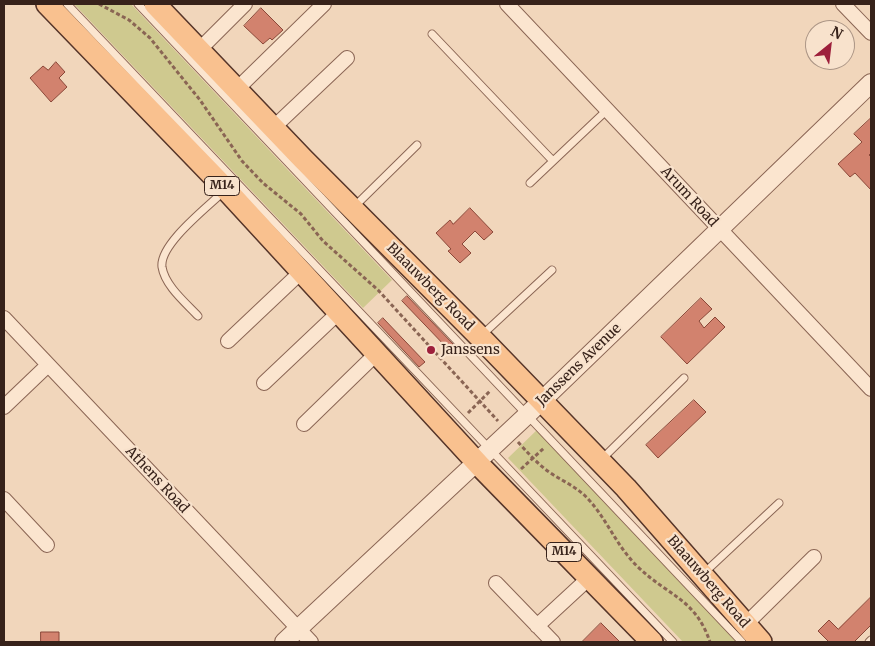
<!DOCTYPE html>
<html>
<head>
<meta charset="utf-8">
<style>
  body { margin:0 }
  #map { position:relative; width:875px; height:646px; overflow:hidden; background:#f1d6bb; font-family:Merriweather,serif }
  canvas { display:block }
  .frame { position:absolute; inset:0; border:5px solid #37221a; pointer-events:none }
  .north { position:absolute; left:805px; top:20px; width:50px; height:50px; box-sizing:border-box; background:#f8e2cc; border:1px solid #ab9585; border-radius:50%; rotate:29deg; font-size:14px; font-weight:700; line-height:20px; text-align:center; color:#37221a }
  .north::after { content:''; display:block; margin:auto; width:18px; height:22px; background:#9d1f3b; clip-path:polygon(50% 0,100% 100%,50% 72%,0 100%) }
</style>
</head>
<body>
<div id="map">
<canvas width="875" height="646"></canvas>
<div class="frame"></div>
<div class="north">N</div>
</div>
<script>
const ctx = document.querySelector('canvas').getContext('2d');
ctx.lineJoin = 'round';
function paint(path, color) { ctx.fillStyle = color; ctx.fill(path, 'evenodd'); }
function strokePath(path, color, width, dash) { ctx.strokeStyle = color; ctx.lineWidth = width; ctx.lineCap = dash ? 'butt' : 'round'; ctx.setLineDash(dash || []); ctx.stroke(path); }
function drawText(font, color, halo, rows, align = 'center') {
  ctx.font = font + ' Merriweather,serif'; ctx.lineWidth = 4.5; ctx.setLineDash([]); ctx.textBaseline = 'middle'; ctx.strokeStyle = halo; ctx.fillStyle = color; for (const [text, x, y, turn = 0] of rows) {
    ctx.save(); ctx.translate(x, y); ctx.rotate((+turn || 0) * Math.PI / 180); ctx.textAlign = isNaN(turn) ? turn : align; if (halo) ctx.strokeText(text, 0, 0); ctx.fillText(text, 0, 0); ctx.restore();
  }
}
paint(new Path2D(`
  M74 4H131L392 280 363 308Z
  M539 428 740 642H683L508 458Z`), '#cfc98f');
const building = new Path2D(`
  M261 8 283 30 272 40 270 38 263 44 244 26Z
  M56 62 65 72 59 78 67 87 51 102 30 78 43 66 48 70Z
  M871 118V153L869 155 871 157V190L855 173 850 177 838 164 862 142 854 134Z
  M470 208 493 232 484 240 475 231 462 244 471 253 460 263 448 251 451 249 436 233 450 220 453 224Z
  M407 296 453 344 448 349 402 301Z
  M701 298 712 309 699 321 704 328 715 317 725 327 687 364 661 337Z
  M383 318 425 362 419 367 378 323Z
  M694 400 706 412 658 458 646 445Z
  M871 597V625L854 642H829L818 631 829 620 838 629Z
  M601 623 620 642H582Z
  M41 632H59V642H41Z`);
paint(building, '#d2826e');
strokePath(building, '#8a4738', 1);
const service = new Path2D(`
  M67 4 673 642
  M138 4 742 642
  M432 34 553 161
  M530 183 607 110
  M355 206 417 145
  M198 316C186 303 165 286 162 267 159 244 209 206 224 191
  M482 335 552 270
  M602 459 684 378
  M704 573 779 503
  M869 642 871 640`);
const minor = new Path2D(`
  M507 4 871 389
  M843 4 871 33
  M199 50 245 4
  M236 90 324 4
  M273 128 347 58
  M4 318 311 642
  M228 341 301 272
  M264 383 338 313
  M4 407 48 365
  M304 424 376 354
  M4 499 47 545
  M496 583 553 642
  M745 625 814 557
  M537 626 589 578`);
const tertiary = new Path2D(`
  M284 642 527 415 871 83`);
const primary = new Path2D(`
  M47 4 219 182 481 467 652 642
  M155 4 303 159 480 337 626 488 761 642`);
strokePath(service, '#8a6554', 9);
strokePath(minor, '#8a6554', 16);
strokePath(tertiary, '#8a6554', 20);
strokePath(primary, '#563529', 24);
strokePath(new Path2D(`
  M99 4 129 20 150 38 200 100 242 161 263 183 301 214 323 241 378 290 498 421
  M468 413 490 391
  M518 442C527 452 535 461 545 469 559 480 577 486 589 500 608 521 617 547 638 567 668 596 695 598 710 642
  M521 469 544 448`), '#8a6554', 3, [4, 2.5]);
strokePath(service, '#fbe5cf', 7);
strokePath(minor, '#fbe5cf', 14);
strokePath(tertiary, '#fbe5cf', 18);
strokePath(primary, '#f9c18f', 21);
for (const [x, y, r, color] of [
  [431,350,5,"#9d1f3b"]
]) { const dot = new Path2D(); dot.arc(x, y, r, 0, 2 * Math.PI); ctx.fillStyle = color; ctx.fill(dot); strokePath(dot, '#f8e2cc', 2); }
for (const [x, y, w] of [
  [222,186,35],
  [564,552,35]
]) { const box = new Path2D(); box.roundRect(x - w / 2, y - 9.5, w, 19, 4); ctx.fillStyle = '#f8e2cc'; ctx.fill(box); strokePath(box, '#37221a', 1); }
drawText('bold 12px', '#37221a', null, [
  ["M14",222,186],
  ["M14",564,552]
]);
drawText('14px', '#37221a', '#f8e2cc', [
  ["Arum Road",689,197,47],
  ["Blaauwberg Road",430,287,45],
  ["Janssens Avenue",579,365,-44],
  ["Athens Road",157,480,47],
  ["Blaauwberg Road",708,582,49]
]);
drawText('14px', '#37221a', '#f8e2cc', [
  ["Janssens",441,350]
], 'left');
</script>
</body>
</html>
